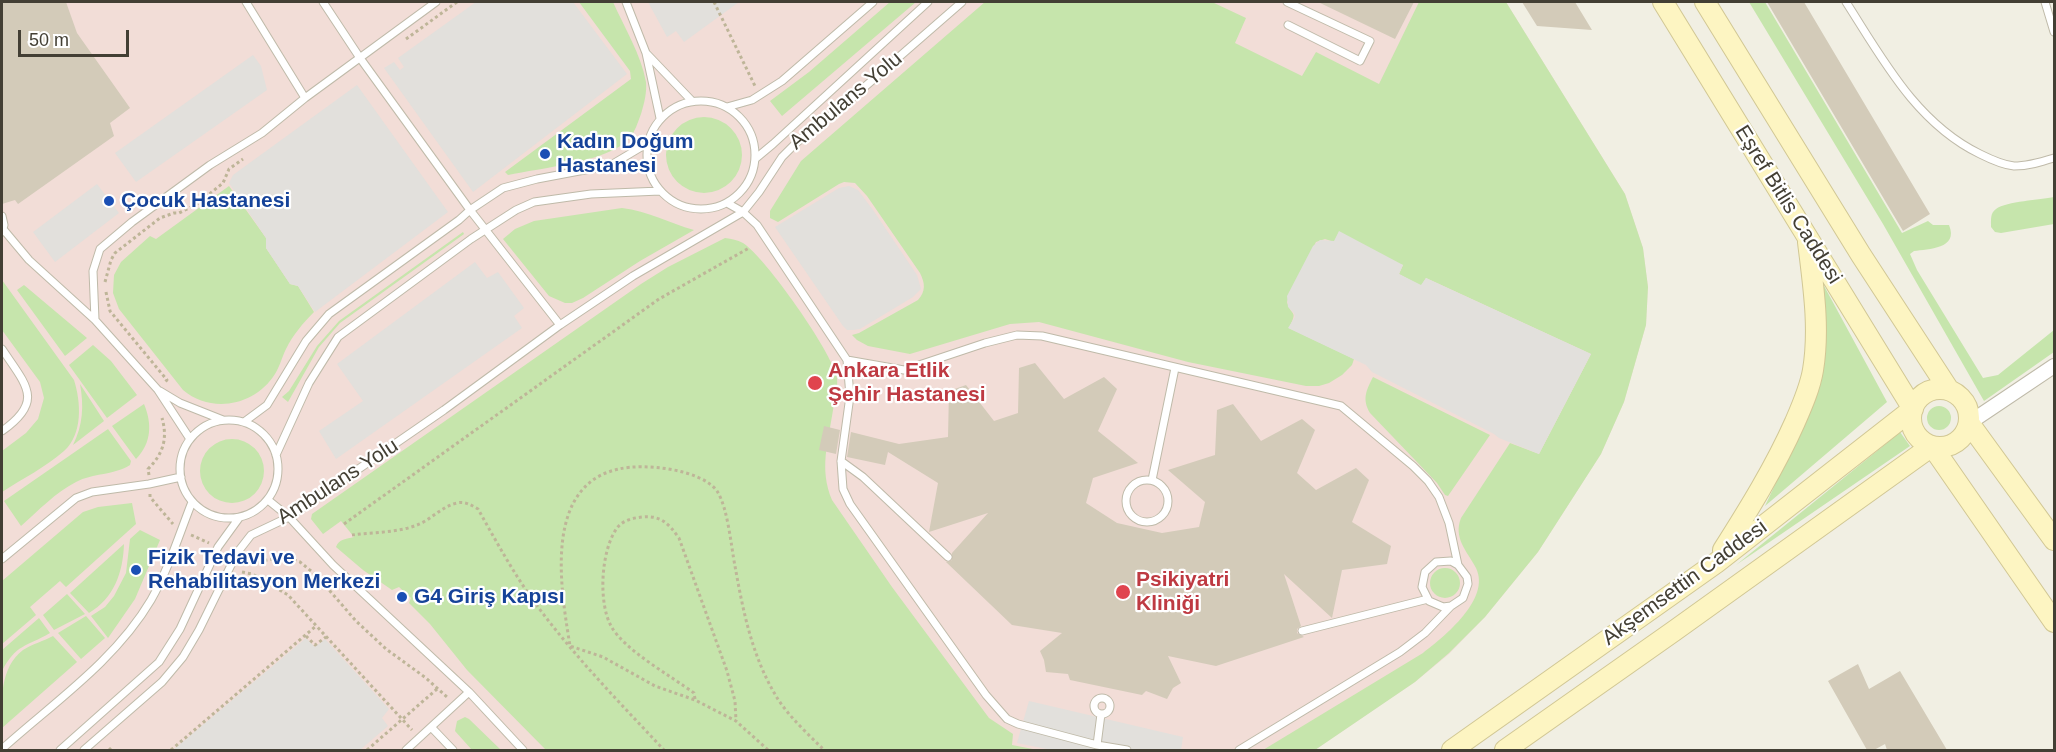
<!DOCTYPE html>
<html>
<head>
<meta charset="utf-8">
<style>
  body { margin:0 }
  #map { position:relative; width:2056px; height:752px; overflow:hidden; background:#f1efe3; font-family:Helvetica,sans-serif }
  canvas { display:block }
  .frame { position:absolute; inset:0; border:3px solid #433f34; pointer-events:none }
  .scale { position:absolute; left:18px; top:30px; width:111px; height:27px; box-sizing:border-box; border:3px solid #433f34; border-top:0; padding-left:8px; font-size:18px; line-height:21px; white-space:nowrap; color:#433f34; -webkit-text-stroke:4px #fff; paint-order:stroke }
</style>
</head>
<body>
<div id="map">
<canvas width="2056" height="752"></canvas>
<div class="frame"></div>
<div class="scale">50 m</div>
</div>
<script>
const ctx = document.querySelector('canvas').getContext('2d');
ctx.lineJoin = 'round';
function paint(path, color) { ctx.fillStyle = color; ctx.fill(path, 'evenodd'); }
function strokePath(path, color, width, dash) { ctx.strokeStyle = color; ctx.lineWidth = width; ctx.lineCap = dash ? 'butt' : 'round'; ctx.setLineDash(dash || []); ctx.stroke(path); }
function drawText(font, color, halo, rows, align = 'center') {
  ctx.font = font + ' Helvetica,sans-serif'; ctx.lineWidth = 4.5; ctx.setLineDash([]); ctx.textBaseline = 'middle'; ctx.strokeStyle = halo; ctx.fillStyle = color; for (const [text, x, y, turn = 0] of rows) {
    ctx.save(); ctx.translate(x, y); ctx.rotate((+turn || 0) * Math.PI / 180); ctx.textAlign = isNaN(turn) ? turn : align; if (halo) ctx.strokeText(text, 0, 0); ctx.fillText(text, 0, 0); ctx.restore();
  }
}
paint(new Path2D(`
  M2 2H1506L1625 194 1643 248 1648 287 1646 325 1624 402 1601 454 1538 552 1485 617 1449 654 1415 682 1315 750H2Z`), '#f2ddd7');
paint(new Path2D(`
  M579 2H613C624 27 641 54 646 82 647 93 644 104 641 114 638 122 635 132 629 139 608 162 540 168 508 175L505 172 631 79 630 71Z
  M890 2H916L782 116 770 101 809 72Z
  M985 2H1212L1246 18 1235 43 1302 76 1316 52 1379 84 1419 2H1506L1625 194 1643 248 1648 287 1646 325 1624 402 1601 454 1538 552 1485 617 1449 653 1415 682 1315 750H1263L1423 653C1445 636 1491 599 1476 568 1467 551 1453 538 1461 518L1510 443 1539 454 1591 354 1426 278 1421 286 1399 274 1403 265 1325 239 1316 242 1287 302C1292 318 1298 309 1289 328L1354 359 1352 365 1342 375 1329 383 1319 386H1306L1188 362 1039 322 1010 324 910 354 868 346 857 340 852 335 859 333 918 300C926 291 925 283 920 273L867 196 855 183 844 182 839 184 778 222 770 218V211L801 161Z
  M1749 2H1765L1902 233 1928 221 1933 225H1949C1959 249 1928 249 1914 251L1910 254 1917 270 1983 378 1998 375 2054 330V352L1984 401 1883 224Z
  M666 155a38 38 0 1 1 76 0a38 38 0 1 1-76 0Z
  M229 186 266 238V248L290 284 298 286 314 312C303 323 293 335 286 349 282 357 280 366 275 374 255 406 211 414 183 390L119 309 113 293 114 275 121 262 150 236 156 239Z
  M2054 197V224L2001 233 1995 232 1991 227C1991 220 1990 213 1996 209 2007 201 2040 200 2054 197Z
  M622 208C648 211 669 223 694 230L640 261 583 298 572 303H565L549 296 503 239 515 229 534 221Z
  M463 232 464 234 340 323 319 347 288 402 282 397 289 391 317 346 339 321Z
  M725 238C732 239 737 240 743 243 765 257 833 353 837 378 838 389 835 400 833 410 828 443 819 469 832 500L892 587 989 718 1013 734 1012 745 1038 750H546L467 670 430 624 409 603 411 598 399 587 392 590 363 570 336 547C339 539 346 539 354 537L341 521 323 534 311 519 312 514 641 284 668 267Z
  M2 280 74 380C81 402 83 434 64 451 46 467 22 479 2 492V451L26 433 38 419 44 398 40 382 2 330Z
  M1823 284 1887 402 1765 506 1796 440 1825 349V310Z
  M24 285 87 338 65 356 17 290Z
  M93 345 111 361 137 395 107 418 69 365Z
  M1373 377 1490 435 1448 496 1445 495 1437 483 1370 413C1362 399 1366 391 1373 377Z
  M80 384 104 421 73 445C83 425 84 406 80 384Z
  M144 404C152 423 152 443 136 459L112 426Z
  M1927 418a12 12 0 1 1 24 0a12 12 0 1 1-24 0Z
  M108 429 131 461 130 465C115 475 93 473 76 482 56 492 38 511 21 526L4 501Z
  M1900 432 1910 446 1736 565 1882 447Z
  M200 471a32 32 0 1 1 64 0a32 32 0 1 1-64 0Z
  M132 503 136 524 66 587 60 581 30 607 36 615 2 644V581L83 512 98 507Z
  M140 530 160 540 135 599 108 638 91 616 105 607 114 596 126 573 130 539Z
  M124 544C123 573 114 598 89 613L70 593Z
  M1430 583a15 15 0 1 1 30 0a15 15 0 1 1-30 0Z
  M67 594 85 614 54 630 43 615Z
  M86 616 105 638 81 659 58 633Z
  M39 618 50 633C26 647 16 644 2 671V650Z
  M53 636 77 662 2 728C1 701 0 667 23 650 32 644 44 641 53 636Z
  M465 717 469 719 501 750H472L455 731 457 721Z`), '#c6e5ac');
paint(new Path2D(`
  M476 2H573L627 74 473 192 384 68 394 62 400 70 404 67 398 58Z
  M648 2H739L684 42 676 31 667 37Z
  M253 55 261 66 267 90 136 182 115 153Z
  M357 85 448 212 315 312 298 286 290 284 266 248V238L229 183 233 175Z
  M97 184 119 213 55 262 33 232Z
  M849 186 858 190 873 210 917 275 921 289 913 297 860 329 853 330H847L843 326 775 227 839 188Z
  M1339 231 1403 265 1399 274 1421 285 1426 278 1591 354 1539 454 1499 438 1494 434 1372 372 1366 365 1288 328 1295 317 1294 313 1288 307 1287 296 1313 246 1320 240 1334 241Z
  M475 262 487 278 498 272 524 308 514 316 522 328 336 459 319 431 363 401 337 364Z
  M306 638 315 647 325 639 389 709 382 718 388 726 360 750H173Z
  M1029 701 1183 737 1181 750H1052L1017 743Z`), '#e2e0dc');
paint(new Path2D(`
  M2 2H66L77 33 130 108 110 123 114 136 18 204 15 200 2 204Z
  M1318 2H1414L1395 39Z
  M1522 2H1575L1592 30 1537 26Z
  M1767 2H1804L1930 214 1903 231Z
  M1035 363 1064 399 1104 377 1117 389 1098 431 1138 463 1093 478 1086 503 1117 523 1162 533 1199 527 1205 502 1168 470 1215 455 1217 410 1233 404 1261 441 1302 419 1315 430 1297 473 1316 490 1356 468 1369 480 1352 522 1391 546 1387 564 1342 570 1332 618 1284 574 1301 626 1297 629V633L1304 637 1216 666 1168 656 1181 683 1173 688 1167 699 1146 691 1142 695 1070 680 1068 674 1046 672 1044 660 1040 651 1062 633 1012 625 946 562 952 560V553L988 513 929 532 938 483 888 452 885 465 847 457 851 432 899 444 948 437 949 391 966 385 994 421 1018 413 1019 368Z
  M824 426 840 430 836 454 819 450Z
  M1858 664 1869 689 1900 671 1947 750H1887L1885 744 1874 750H1867L1828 681Z`), '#d3cbb9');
const service = new Path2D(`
  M246 2 305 98
  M323 2 360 58 470 210 560 325
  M626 2 646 53 660 118
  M1287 2 1370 41 1360 61 1288 25
  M1846 2C1882 58 1916 123 1980 154 1990 159 2002 165 2014 166 2028 166 2041 162 2054 158
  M2045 2 2054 32
  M647 54 691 100
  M647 155a54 54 0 1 1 108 0a54 54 0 1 1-108 0Z
  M727 107 752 100 782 81 873 2
  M755 159 773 144 928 2
  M727 203 743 212 757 225 847 360 850 396 841 461 843 489 850 504 986 695 1007 719 1018 724 1097 745 1127 750
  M2 216 4 225 2 232
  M3 229 29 260 95 320
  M2 349C26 385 45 401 2 431
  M847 360 904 370 985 343 1017 335 1042 336 1341 406 1413 466 1428 481 1439 497 1449 523 1458 565 1467 577 1468 584 1463 598 1451 606 1443 607 1429 601 1422 587 1425 572 1436 562 1451 561 1458 565
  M160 391 180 403 223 420
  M180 469a49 49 0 1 1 98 0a49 49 0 1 1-98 0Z
  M244 422 267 405 306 341 329 314 459 220 470 210 503 188 537 179 611 165 648 143
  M190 439 158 390 95 320 93 271 100 249 132 222 210 165 262 133 305 98 436 2
  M276 455 309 383 338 337 471 239 516 210 534 202 591 194 660 191
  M841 461 863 477 948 557
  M1152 480 1175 368
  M1126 501a21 21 0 1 1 42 0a21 21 0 1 1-42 0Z
  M268 500 289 517 333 565 469 692 523 750
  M2 559 76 498 92 492 149 484 181 477
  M1302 631 1428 599
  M1094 706a8 8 0 1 1 16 0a8 8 0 1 1-16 0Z
  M432 728 453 750
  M1097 745 1101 714
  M2 749C53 703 115 661 151 600 169 568 179 535 192 502
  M60 750 159 662 180 629 218 547 239 518
  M84 750 162 682 183 657 199 630 237 553 251 535 289 517 444 410 560 325 633 276 743 212 759 192 782 157 796 143 845 104 962 2
  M406 750 469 692
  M1239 750 1400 652 1425 633 1451 606`);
const minor = new Path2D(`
  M1969 423 2054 366`);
const secondary = new Path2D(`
  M1663 2 1913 409
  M1705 2 1861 255 1949 390
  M1911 418a29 29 0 1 1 58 0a29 29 0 1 1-58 0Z
  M1969 423 2054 540
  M1932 446 2054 622
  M1723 550C1749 509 1775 467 1795 422 1802 406 1810 388 1813 370 1820 328 1813 284 1808 242
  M1452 750 1716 563 1913 409
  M1505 750 1674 631 1932 446`);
strokePath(service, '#bfbaa9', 9);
strokePath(minor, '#bfbaa9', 16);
strokePath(secondary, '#d1c794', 22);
strokePath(new Path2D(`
  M714 2 755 86
  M406 39 457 2
  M105 282 111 260 115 253 160 218 174 213H179L197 204 223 183 229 169 243 159
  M106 292 110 311 167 380 164 383
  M149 475 148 469C163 454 168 439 162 418
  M150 494V497L173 524
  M344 524 659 299 749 248
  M191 535 209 543
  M352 535C373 532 397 533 417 525 431 520 442 506 457 503 465 501 471 505 478 509 496 541 514 574 535 603 574 656 620 703 664 750
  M247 557 260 561 287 557 300 562 316 575 356 621 386 649 426 678 448 698
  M242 572 252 574 288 595 412 730
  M306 636 315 645 326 637
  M695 699 694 693C671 676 624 650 611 626 598 602 601 550 617 528 623 520 633 518 642 517 661 515 669 524 679 538L727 671 735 701 736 721
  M109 748 111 750
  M171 750 316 626
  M367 750 437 689
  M768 750 736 721 695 700 655 686 603 657 570 646C563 602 549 525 584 488 593 478 605 472 619 469 644 463 701 469 717 491 728 508 731 546 735 566 743 611 752 656 776 696 788 716 808 734 824 750`), '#beb598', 3, [3, 3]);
strokePath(service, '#fff', 7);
strokePath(minor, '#fff', 14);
strokePath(secondary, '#fdf5c2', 20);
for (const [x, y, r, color] of [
  [545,154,6,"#1a4fb4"],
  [109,201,6,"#1a4fb4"],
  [815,383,8,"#e0444e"],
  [136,570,6,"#1a4fb4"],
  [1123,592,8,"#e0444e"],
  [402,597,6,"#1a4fb4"]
]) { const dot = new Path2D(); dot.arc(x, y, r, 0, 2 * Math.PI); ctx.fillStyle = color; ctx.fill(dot); strokePath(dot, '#fff', 2); }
drawText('21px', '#433f34', '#fff', [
  ["Ambulans Yolu",846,101,-40],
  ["Eşref Bitlis Caddesi",1788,205,58],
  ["Ambulans Yolu",338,482,-33],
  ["Akşemsettin Caddesi",1685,583,-36]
]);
drawText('bold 21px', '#164399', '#fff', [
  ["Kadın Doğum",557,142],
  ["Hastanesi",557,166],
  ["Çocuk Hastanesi",121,201],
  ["Fizik Tedavi ve",148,558],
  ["Rehabilitasyon Merkezi",148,582],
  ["G4 Giriş Kapısı",414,597]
], 'left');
drawText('bold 21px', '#be3a42', '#fff', [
  ["Ankara Etlik",828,371],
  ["Şehir Hastanesi",828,395],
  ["Psikiyatri",1136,580],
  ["Kliniği",1136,604]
], 'left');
</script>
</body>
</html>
